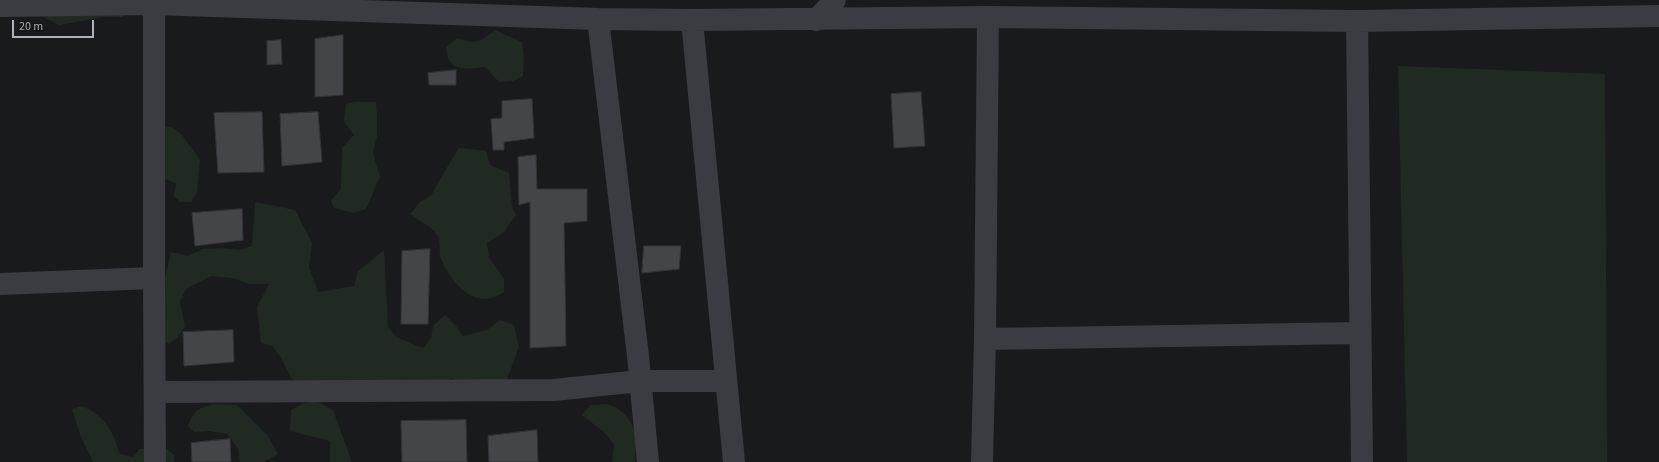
<!DOCTYPE html>
<html>
<head>
<meta charset="utf-8">
<style>
  body { margin:0 }
  #map { position:relative; width:1659px; height:462px; overflow:hidden; background:#191a1c; font-family:"Source Sans 3",sans-serif }
  canvas { display:block }
  .scale { position:absolute; left:12px; top:20px; width:82px; height:18px; box-sizing:border-box; border:2px solid #abb2bc; border-top:0; padding-left:5px; font-size:12px; line-height:14px; white-space:nowrap; color:#abb2bc; -webkit-text-stroke:3px #141517; paint-order:stroke }
</style>
</head>
<body>
<div id="map">
<canvas width="1659" height="462"></canvas>
<div class="scale">20 m</div>
</div>
<script>
const ctx = document.querySelector('canvas').getContext('2d');
ctx.lineJoin = 'round';
function paint(path, color) { ctx.fillStyle = color; ctx.fill(path, 'evenodd'); }
function strokePath(path, color, width, dash) { ctx.strokeStyle = color; ctx.lineWidth = width; ctx.lineCap = dash ? 'butt' : 'round'; ctx.setLineDash(dash || []); ctx.stroke(path); }
paint(new Path2D(`
  M141 0 122 17H104L59 25 38 14Z
  M495 30 522 42 524 60 523 76 513 81 499 82 485 67C466 69 447 73 446 47L457 38C476 45 479 43 495 30Z
  M1398 66 1605 74 1607 462H1407Z
  M355 102H376L377 117V136L373 153 380 177 366 209 353 213 334 208 331 201 341 188 342 148 354 135 344 122 346 104Z
  M172 127 182 135 200 160 197 193 191 202H180L174 196 176 183 160 177 159 128Z
  M459 148 486 151 490 165 509 173 512 206 516 215 503 233 487 243 489 257 504 279V292C475 312 452 284 441 259 438 251 442 239 435 232 430 226 417 219 410 214L420 202 431 196 440 179Z
  M255 202 295 210 312 243 309 267 318 292 354 286 358 271 384 250 388 327 396 337 423 348 431 338 433 326 445 315 456 326 463 336 487 330 500 320 514 325 519 347 504 387 486 386 450 378 438 389 313 386 292 379 280 356 272 346 261 343 257 307 269 284H249L232 278 211 276 186 289 180 302 185 326 177 338 169 344 162 339 163 286 171 252 188 256 203 249 221 248 239 250 252 246Z
  M314 400 333 410 352 462H330V441L290 431 291 410 302 404Z
  M213 404 237 405 268 436 278 454 264 462H240L238 448 227 434 210 431 194 432 188 426C194 410 197 409 213 404Z
  M607 404C621 407 634 422 636 437 637 445 635 454 635 462H612L614 445 605 433 582 415 590 405Z
  M82 406C106 417 112 430 120 454L134 457 139 449 165 448 174 455V462H93L81 437 72 409Z`), '#212a22');
const building = new Path2D(`
  M343 35V95L315 97V39Z
  M281 40 282 64 267 65V41Z
  M456 70V85H429L428 73Z
  M921 92 925 146 894 148 891 94Z
  M532 99 534 138 504 142V150H493L491 119 502 118V101Z
  M262 112 264 172 218 173 214 113Z
  M318 112 322 162 282 166 280 114Z
  M536 155 537 189H587V221L564 223 566 346 530 348V202L519 205 518 157Z
  M242 209 243 240 195 246 192 213Z
  M644 246H681L679 269 642 273Z
  M430 249 428 324H401L402 251Z
  M233 330 234 362 184 366 183 332Z
  M466 420 467 462H402L401 421Z
  M537 430 538 462H489L488 436Z
  M230 439 231 462H192L191 443Z`);
paint(building, '#434549');
strokePath(building, '#333438', 1);
strokePath(new Path2D(`
  M154 4V278L155 462
  M0 6 154 4 598 19 692 20 988 17 1357 21 1659 16
  M598 19 638 356 648 462
  M692 20 734 462
  M816 20 835 0
  M1357 21 1362 462
  M0 284 154 278
  M985 339 1359 333
  M155 392 554 390 640 381H726
  M982 462 985 339 988 17`), '#3a3c41', 22);
</script>
</body>
</html>
